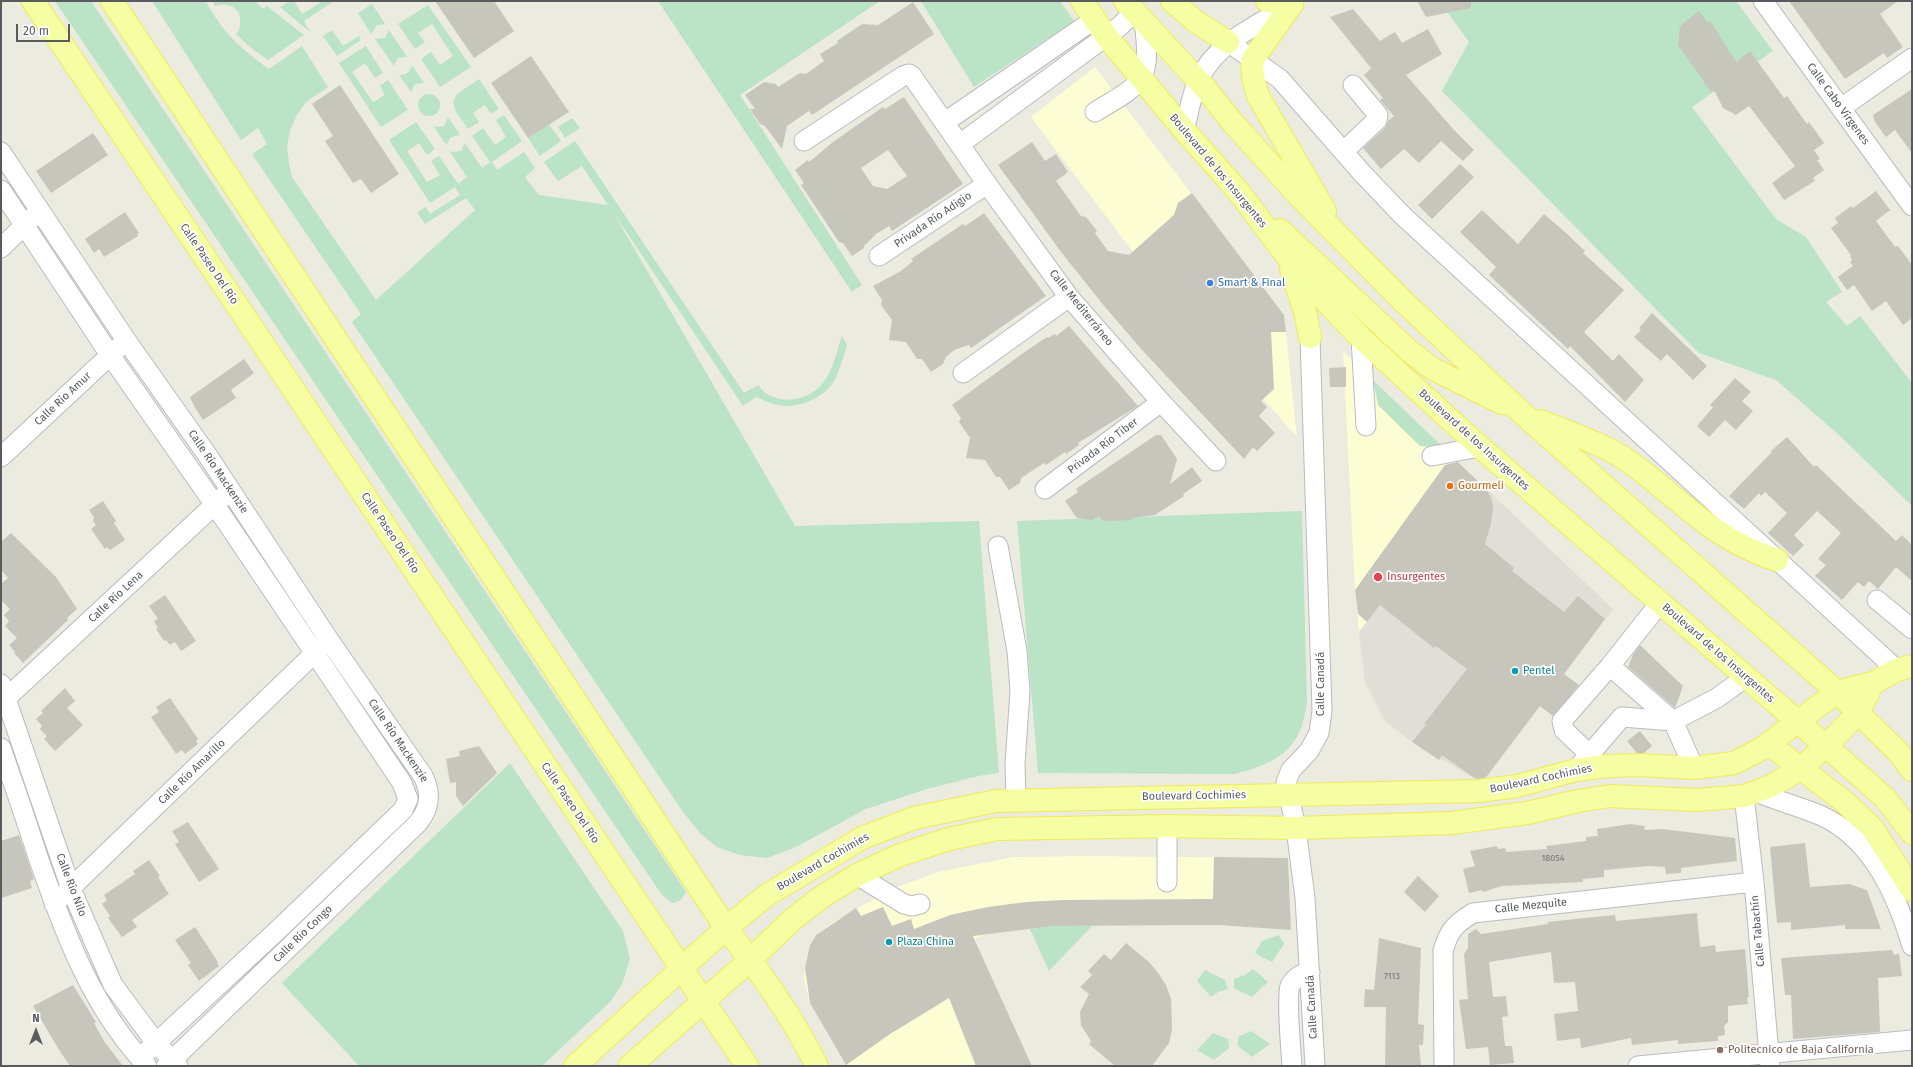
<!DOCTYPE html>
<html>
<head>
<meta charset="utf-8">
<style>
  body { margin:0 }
  #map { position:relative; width:1913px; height:1067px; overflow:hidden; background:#ebebdf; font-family:"Fira Sans",sans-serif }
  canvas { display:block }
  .frame { position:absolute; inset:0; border:2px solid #585a60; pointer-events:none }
  .north { position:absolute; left:16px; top:1011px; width:40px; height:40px; -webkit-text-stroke:3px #fff; paint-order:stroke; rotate:0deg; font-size:11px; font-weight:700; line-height:16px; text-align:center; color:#585a60 }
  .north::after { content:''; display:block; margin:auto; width:14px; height:18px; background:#585a60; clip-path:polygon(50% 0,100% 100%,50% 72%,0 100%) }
  .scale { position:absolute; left:16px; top:24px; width:54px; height:18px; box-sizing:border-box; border:2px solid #585a60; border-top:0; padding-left:5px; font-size:12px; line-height:14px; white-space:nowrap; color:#585a60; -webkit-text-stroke:3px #fff; paint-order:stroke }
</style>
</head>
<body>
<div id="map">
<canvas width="1913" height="1067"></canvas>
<div class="frame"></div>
<div class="north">N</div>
<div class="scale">20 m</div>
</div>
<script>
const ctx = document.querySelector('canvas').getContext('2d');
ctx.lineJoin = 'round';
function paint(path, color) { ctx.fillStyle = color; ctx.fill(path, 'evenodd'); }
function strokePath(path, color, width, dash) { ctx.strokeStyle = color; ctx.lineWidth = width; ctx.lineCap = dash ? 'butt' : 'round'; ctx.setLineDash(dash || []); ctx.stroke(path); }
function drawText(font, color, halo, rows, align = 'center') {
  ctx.font = font + ' "Fira Sans",sans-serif'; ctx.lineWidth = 3.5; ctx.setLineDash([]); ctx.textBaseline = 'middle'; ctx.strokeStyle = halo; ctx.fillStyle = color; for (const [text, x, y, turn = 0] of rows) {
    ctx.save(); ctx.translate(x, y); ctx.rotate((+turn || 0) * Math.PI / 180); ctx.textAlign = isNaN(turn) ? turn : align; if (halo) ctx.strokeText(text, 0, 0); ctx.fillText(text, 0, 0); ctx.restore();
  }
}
paint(new Path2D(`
  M1095 67 1284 315 1297 437 1133 252 1031 117Z
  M1343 351 1478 481 1359 632 1355 590Z
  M1087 856 1288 858 1291 930 1217 925 1053 926 987 934 975 939 1032 1066H847L810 1003 804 980 805 968 810 945 816 935 833 922 892 889 938 872 1013 857Z`), '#fcfdd3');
paint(new Path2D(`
  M1478 481 1613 609 1482 783 1411 741 1384 720 1365 682 1359 632Z`), '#dfded7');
paint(new Path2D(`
  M55 1H91L686 892 681 900 672 903 662 895Z
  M152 1H206C221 31 242 50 269 69L302 46 328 87 306 102 297 115 290 130 287 146 289 163 292 177 376 300 475 210 466 198 425 224 417 212 426 207 430 214 460 195 455 187 430 203 389 140 416 122 435 149 427 155 419 143 407 151 427 182 440 175 431 161 439 156 458 184 467 177 450 152 461 151 465 143 482 168 490 162 472 136 483 128 495 145 506 137 496 120 504 115 522 141 492 162 497 170 524 152 535 168 525 177 539 195 608 205 582 166 558 181 544 162 575 141 744 393 758 385C761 388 764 392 767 394 786 406 814 398 825 380 834 368 837 349 842 336L847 345C843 357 840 370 834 381 824 399 797 409 777 405 770 403 763 400 756 397L743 406 613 212 795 526 979 521 999 773 978 776 927 789 866 809 796 847 767 858 740 855 717 847 701 834 683 812 352 322 361 314 252 154 267 144 258 128 241 140Z
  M213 1H255L263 9 267 6 304 35 268 60 251 48 236 34C239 31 239 29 240 25 243 8 229 2 215 6Z
  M290 1H294L302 14 323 1H330L331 3 304 21 310 32 280 7Z
  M658 1H880L740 95 862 285 852 292Z
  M921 1H1060L1074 21 974 87Z
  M1453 1H1736L1773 51 1692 107 1776 219 1806 237 1842 292 1826 302 1847 326 1860 316 1912 383V506L1839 435 1776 380 1699 353 1442 91 1469 42 1443 6Z
  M372 4 385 24 377 25 371 34 358 13Z
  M428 5 471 67 440 87 421 59 431 52 440 65 453 56 432 24 418 33 425 42 415 49 398 24Z
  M332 30 343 46 359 36 361 40 337 56 323 36Z
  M389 30 407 57 398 58 394 66 375 39 385 38Z
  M366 46 383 73 375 78 365 63 352 72 373 102 385 95 380 86 388 80 408 110 381 127 339 63Z
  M412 65 424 83 415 84 411 92 399 75C407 75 410 72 412 65Z
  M479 79 499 109 491 114 485 105 473 113 479 122 468 129 456 112 453 102 457 94Z
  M418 105a11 11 0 1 1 22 0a11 11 0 1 1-22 0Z
  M448 117 460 135 451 137 446 145 434 127 444 126Z
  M572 118 580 128 565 138 558 127Z
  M549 124 561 141 540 156 528 138Z
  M1373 380 1444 448 1420 446 1378 405Z
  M1302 511 1307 702C1301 750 1279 762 1235 774L1038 773 1017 521Z
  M510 763 623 931 630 959 622 984 611 1001 542 1066H359L282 983Z
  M1053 926H1092L1049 971 1030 929Z
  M1279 935 1284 944 1272 962 1255 953 1262 941Z
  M1253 969 1268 982 1252 997 1234 988V979L1245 975Z
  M1205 970 1225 980 1228 989 1218 992 1211 997 1197 981Z
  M1251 1031 1270 1044 1252 1057 1238 1046V1037Z
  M1213 1033 1228 1039 1229 1048 1214 1060 1197 1050Z`), '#bbe3c6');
paint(new Path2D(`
  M435 1H494L514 31 474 58Z
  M1417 1H1471V8L1426 17Z
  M1789 1H1898L1880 14 1903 47 1887 58 1884 53 1845 79Z
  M913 2 934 34 812 115 809 111 787 126 782 149 765 126 760 124 750 109H755L745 95 764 82 776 84 778 87 800 73 806 74 824 61 820 54 838 43 837 41 862 24 878 25Z
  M1353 9 1380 41 1395 32 1402 43 1428 29 1442 54 1406 75 1454 130 1474 150 1463 161 1441 141 1419 163 1404 149 1381 169 1363 148 1385 128 1388 121 1394 116 1380 100 1383 98 1364 75 1371 68 1330 17Z
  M1699 11 1708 23 1710 21 1736 62 1750 51 1784 98 1787 96 1807 124 1809 122 1824 143 1814 150 1820 159 1817 160 1824 170 1813 178 1815 181 1784 200 1772 183 1795 166 1749 106 1736 115 1723 108 1714 90 1711 92 1678 45 1680 26Z
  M531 56 569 112 528 138 491 83Z
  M340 85 399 174 371 193 361 179 353 183 325 141 333 136 312 104Z
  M1912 89V153L1895 130 1886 137 1875 122 1873 115Z
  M904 97 963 184 892 231 889 226 876 234 864 246V248L852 256 843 243 839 242 801 185 804 183 795 170 808 160 809 162 833 142 883 107 885 109ZM888 150 907 176 887 189 873 186 861 168Z
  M93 133 108 155 51 193 36 171Z
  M1032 142 1045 161 1056 154 1068 172 1056 181 1081 216 1086 217 1097 231 1095 233 1108 251 1129 255 1174 215 1178 203 1192 193 1284 315 1286 332H1271L1274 389 1261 401 1267 407 1259 416 1275 433 1257 451 1253 447 1244 459 1143 351 1105 307 1061 252 998 165Z
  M1460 164 1474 177 1432 219 1418 205Z
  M1876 191 1890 210 1876 221 1895 247 1898 246 1912 265V318L1903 325 1886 301 1872 311 1854 285 1847 290 1838 277 1853 266 1850 262 1852 260 1850 256 1851 255 1831 228 1838 223 1835 218 1851 206 1853 208Z
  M1482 210 1518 244 1544 214 1565 232 1585 251 1583 253 1624 290 1584 332 1613 361 1619 354 1644 380 1625 402 1570 346 1568 349 1489 275 1496 267 1460 232Z
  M125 212 139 233 137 234 138 236 104 257 99 249 94 253 85 239Z
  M984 213 1046 296 971 348 969 345 954 350 946 357 943 364 931 372 922 359H917L906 342 889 340 892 320 881 305 882 300 873 286 901 271 913 261 911 259 963 224 965 226Z
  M1652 313 1707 366 1693 380 1667 354 1661 361 1634 337 1641 330 1639 328Z
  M1069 326 1138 406 1078 443 1079 445 1066 454 1065 452 1046 465 1044 463 1021 478 1020 483 1009 490 1000 477H996L985 460 966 458 970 438 959 422 961 418 952 405 1026 351 1047 337 1048 338 1055 334 1056 336Z
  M244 359 254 373 231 390 236 398 203 420 194 406 190 397Z
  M1346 367V387H1330L1329 368Z
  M1735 378 1751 392 1742 401 1753 411 1736 430 1725 420 1709 437 1697 426 1713 407 1710 405Z
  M1156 435H1161L1177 459 1170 484 1192 467 1202 481 1183 494 1184 496 1155 515 1131 518 1132 520 1103 521 1099 517 1092 520 1077 518 1065 501 1078 492 1076 489Z
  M1787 437 1814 467 1816 465 1896 541 1902 535 1912 545V581L1896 567 1878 589 1869 581 1864 587 1858 582 1842 600 1815 576 1826 565 1818 559 1841 533 1817 511 1794 535 1804 545 1793 556 1768 533 1787 513 1765 492 1761 496 1759 493 1744 509 1729 496 1772 452 1771 451Z
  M1458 462 1486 489 1491 498 1493 506 1491 523 1485 544 1514 568 1512 571 1564 612 1578 596 1605 619 1564 674 1579 685 1553 716 1540 706 1486 777 1478 779 1473 777 1442 755 1439 760 1412 742 1426 725 1424 724 1467 669 1436 646 1434 648 1380 605 1367 622 1358 614 1355 590 1445 465Z
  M103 501 116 521 114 523 125 540 110 550 107 547 105 549 91 529 96 525 93 521 94 517 89 510Z
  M11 533 56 577 77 609 67 618 68 620 23 663 14 653 15 652 9 645 17 638 5 626 9 621 4 615 10 609 1 600V584L8 578 1 570V542Z
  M165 595 196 641 181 651 175 642 170 645 166 640 164 641 156 629 158 628 154 621 158 619 149 606Z
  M1640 645 1683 686 1675 708 1628 667 1633 655Z
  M65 688 75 701 67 708 83 725 55 751 44 739 47 736 40 729 42 726 36 719 43 713 41 711Z
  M170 698 198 739 196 741 198 744 185 754 182 750 176 754 151 717 159 712 156 707Z
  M1640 731 1652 746 1644 753H1637L1627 741Z
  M479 746 497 773 463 806 456 796V782L450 783 446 759 460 756 459 751Z
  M188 822 219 869 199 882 175 844 179 842 172 831Z
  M1630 824 1645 826 1644 830 1663 829 1735 838 1737 861 1681 868V873L1666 874 1665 867 1649 866 1604 870V877L1583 879V882L1502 886 1483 892 1482 890 1469 893 1463 869 1475 866 1470 851 1497 846 1498 849 1505 848 1506 852 1547 849 1546 846 1586 841V837L1598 836 1597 829Z
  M19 835 34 879 30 881 32 888 1 898V841Z
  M1805 843 1810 887 1849 884 1867 890 1881 929H1845V925L1791 930V922L1777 923 1770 847Z
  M1214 857 1288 858 1291 930 1217 925 1053 926 973 936 1032 1066H976L949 998 890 1034 846 1065 810 1003 805 968 810 945 816 935 856 908 861 916 883 907 892 926 911 919 914 929 950 915 988 907 1026 902 1063 900 1213 899Z
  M149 860 160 876 158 877 169 894 132 920 137 927 122 937 108 918 110 916 102 904 107 900 104 895 135 874 133 871Z
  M1418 876 1439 896 1425 912 1404 892Z
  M1697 913 1700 947 1715 945 1716 952 1745 949 1749 997H1747L1748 1004 1728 1006V1022L1724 1026 1725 1035 1718 1036V1041L1678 1044V1040L1632 1045 1631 1038 1581 1048 1580 1038 1557 1041 1554 1014 1578 1011 1575 982 1554 983 1551 952 1489 962 1493 997 1506 996 1508 1016 1502 1017 1505 1046H1512L1514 1063 1490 1065 1488 1047 1466 1049 1459 1000 1468 999 1464 954 1468 948V934L1476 929 1481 934 1548 924V922L1584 918 1615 915 1616 921Z
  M195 927 218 962 217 963 219 966 199 981 188 965 191 963 175 940Z
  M1379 938 1421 948 1418 1024 1424 1025 1423 1045H1419L1421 1066H1385L1386 1007H1364L1365 989 1374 990Z
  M1126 943 1149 962 1158 973 1166 985 1171 999 1172 1029 1169 1043 1152 1066H1115L1089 1044 1091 1041 1081 1025 1080 1012 1089 994 1080 987 1092 975 1088 971 1104 954 1111 960Z
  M1892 950 1894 955 1899 954 1902 976 1878 978 1880 1032 1793 1039 1791 995H1785L1781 958Z
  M73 985 96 1022 94 1023 104 1041 123 1066H70L61 1053 33 1006Z`), '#c6c6bc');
const minor = new Path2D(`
  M1763 1 1912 206
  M1228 42 1280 79 1362 173 1402 215 1897 670
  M1841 108 1912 58
  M1095 112C1110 102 1131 93 1141 78 1150 66 1146 37 1144 23
  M945 122 1095 19
  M1184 130C1189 114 1191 94 1199 79 1217 42 1257 25 1291 5
  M804 141 903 76 909 74 912 76 987 184 1069 297 1161 402 1216 461
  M960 144 1120 26 1127 19 1131 10
  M1344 151 1377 120 1378 115 1353 85
  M1 152 126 340 208 456 329 640 423 776C432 794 430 809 417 824L166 1066
  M1 190 110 355 215 505 402 783 408 799
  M1 248 34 216
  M879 256 987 184
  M1310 337 1322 711 1319 733 1309 751 1291 770 1286 782 1296 828 1305 898 1315 1066
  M1361 338 1366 426
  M963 373 1069 297
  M1432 456 1480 447
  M1 457 119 347
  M1045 489 1161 402
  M998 546 1017 651 1020 691 1015 764 1016 800
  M1877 600 1912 629
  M1660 603 1610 666 1673 721 1694 768
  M1 684 71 889 113 985 156 1043 178 1066
  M1 703 224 496
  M1 748C14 785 27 823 39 860 66 936 91 1006 147 1066
  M1589 754 1564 730 1562 721 1610 666
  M1576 770 1622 717 1673 721 1717 698 1746 677
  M1756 792C1778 801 1801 807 1822 816 1873 840 1897 896 1912 946
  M1744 796 1754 882 1770 1066
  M857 875 904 904 912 906 920 904
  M1167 882V826
  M54 904 323 645
  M140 1058 281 927 403 810 408 799
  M1292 1066C1291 1051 1286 996 1290 986 1294 978 1302 973 1310 972
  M1444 1066 1443 951C1449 930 1455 924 1473 913L1754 882
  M1638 1066 1912 1040`);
const major = new Path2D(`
  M33 1 747 1066
  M112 1 726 928C759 971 793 1017 817 1066
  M1082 1 1107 37 1184 130 1238 191 1306 281 1361 338 1480 447 1826 746 1885 798 1912 833
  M1125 1 1205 88 1233 123 1300 197 1404 302 1523 414 1837 692 1899 753 1912 770
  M1172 1 1195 21 1228 42
  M1267 1 1292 4 1253 59C1251 72 1254 83 1258 96L1325 211
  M1280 230 1408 350 1433 369 1502 403
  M1291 270 1305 311 1310 337
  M1541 421C1571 434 1605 444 1631 463 1683 501 1713 540 1777 560
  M1769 744 1846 803 1873 829 1912 890
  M575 1066 726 928 767 895 862 838 914 818 996 801 1479 791 1517 786 1576 770 1606 766 1641 765 1694 768 1734 763 1761 749 1837 692 1873 683 1897 670 1912 666
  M630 1066 750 960 794 918 823 896 857 875 900 855 949 839 997 829 1167 826 1296 828 1451 823 1527 813 1578 801 1610 796 1697 800 1744 796 1771 786 1800 769 1826 746 1858 713 1873 683`);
strokePath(minor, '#babbc1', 21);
strokePath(major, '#efeb55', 24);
strokePath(minor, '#fff', 19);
strokePath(major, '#f5fea2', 22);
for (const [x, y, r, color] of [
  [1210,283,4,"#3f7fe0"],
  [1450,486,4,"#e8710a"],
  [1378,577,5,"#e0444e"],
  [1515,671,4,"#0f9aa8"],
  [889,942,4,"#0f9aa8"],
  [1720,1050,4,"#8d6e63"]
]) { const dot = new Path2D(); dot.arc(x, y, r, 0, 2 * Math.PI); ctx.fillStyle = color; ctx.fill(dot); strokePath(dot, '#fff', 1.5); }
drawText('9px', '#747577', null, [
  ["18054",1553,858],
  ["7113",1392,976]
]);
drawText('11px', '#585a60', '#fff', [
  ["Calle Cabo Vírgenes",1838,104,54],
  ["Boulevard de los Insurgentes",1218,171,50],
  ["Privada Río Adigio",933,220,-34],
  ["Calle Paseo Del Río",209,264,56],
  ["Calle Mediterráneo",1081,308,51],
  ["Calle Río Amur",63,399,-43],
  ["Boulevard de los Insurgentes",1474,440,42],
  ["Privada Río Tiber",1103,446,-37],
  ["Calle Río Mackenzie",218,472,56],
  ["Calle Paseo Del Río",390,533,56],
  ["Calle Río Lena",116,597,-43],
  ["Boulevard de los Insurgentes",1718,653,41],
  ["Calle Canadá",1321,684,-90],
  ["Calle Río Mackenzie",398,741,56],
  ["Calle Río Amarillo",192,772,-44],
  ["Boulevard Cochimies",1541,779,-12],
  ["Boulevard Cochimies",1194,796,-1],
  ["Calle Paseo Del Río",570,803,56],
  ["Boulevard Cochimies",823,862,-30],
  ["Calle Río Nilo",71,885,69],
  ["Calle Mezquite",1531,906,-6],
  ["Calle Tabachín",1758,931,-95],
  ["Calle Río Congo",303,934,-44],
  ["Calle Canadá",1312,1007,-93]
]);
drawText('11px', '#366cbe', '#fff', [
  ["Smart & Final",1218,283]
], 'left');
drawText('11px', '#c56008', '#fff', [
  ["Gourmeli",1458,486]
], 'left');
drawText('11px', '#be3a42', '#fff', [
  ["Insurgentes",1387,577]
], 'left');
drawText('11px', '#0d838f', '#fff', [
  ["Pentel",1523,671],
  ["Plaza China",897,942]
], 'left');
drawText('11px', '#785e54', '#fff', [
  ["Politecnico de Baja California",1728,1050]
], 'left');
</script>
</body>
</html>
